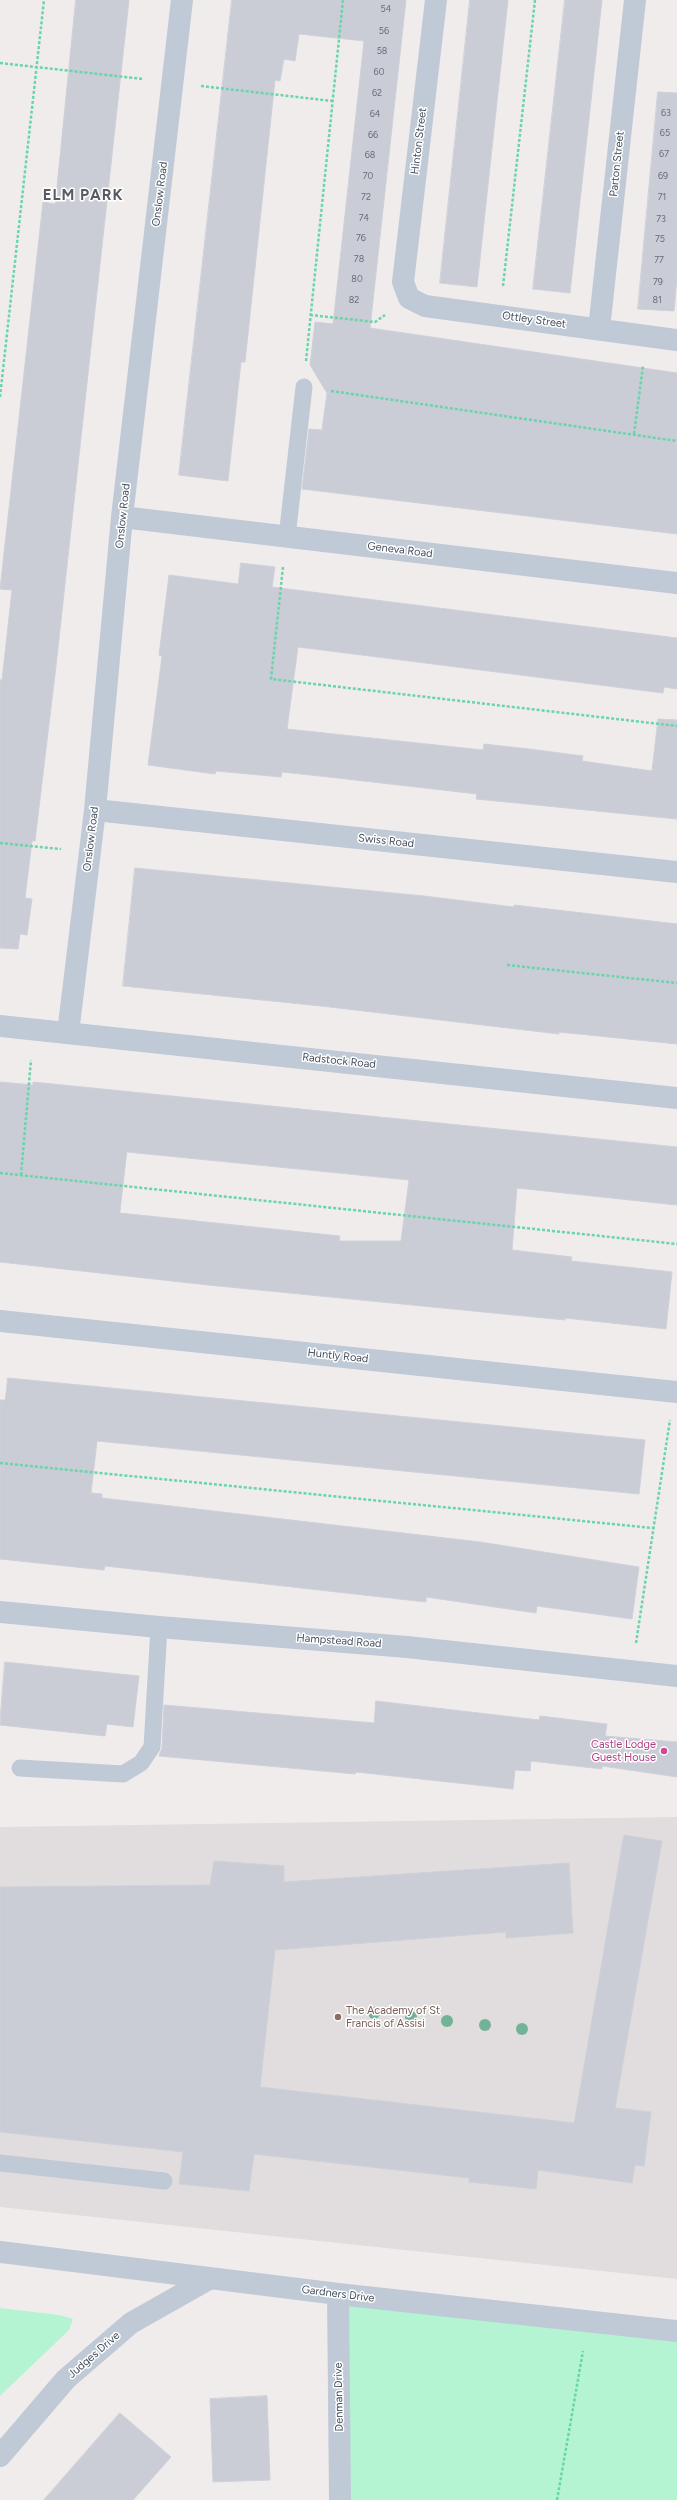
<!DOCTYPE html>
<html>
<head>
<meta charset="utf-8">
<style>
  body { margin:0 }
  canvas { display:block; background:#f0ecec }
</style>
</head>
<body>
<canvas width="677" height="2500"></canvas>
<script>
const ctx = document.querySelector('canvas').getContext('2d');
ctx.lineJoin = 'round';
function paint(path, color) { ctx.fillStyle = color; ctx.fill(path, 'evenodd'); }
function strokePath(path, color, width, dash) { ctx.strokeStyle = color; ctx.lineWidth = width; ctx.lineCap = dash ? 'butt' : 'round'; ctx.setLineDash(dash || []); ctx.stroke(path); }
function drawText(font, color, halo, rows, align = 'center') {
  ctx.font = font + ' Figtree,sans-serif'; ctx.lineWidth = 3; ctx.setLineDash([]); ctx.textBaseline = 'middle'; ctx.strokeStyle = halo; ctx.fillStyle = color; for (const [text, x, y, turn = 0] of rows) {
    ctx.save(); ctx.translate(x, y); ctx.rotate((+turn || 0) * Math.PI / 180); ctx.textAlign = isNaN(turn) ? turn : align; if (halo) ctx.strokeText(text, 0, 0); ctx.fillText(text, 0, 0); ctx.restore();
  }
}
paint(new Path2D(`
  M677 1817V2279L0 2207V1827Z`), '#e1ddde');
paint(new Path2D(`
  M338 2294 677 2331V2500H340Z
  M0 2308 59 2315 73 2319 69 2330 0 2396Z`), '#b4f4d3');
const building = new Path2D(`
  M76 0H129L56 666 35 841H32L25 898 32 899 27 935 20 934 18 949 0 948V680H2L12 590 0 589 43 202 55 204Z
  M232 0H406L370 328 677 373V534L302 489 309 429 322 430 327 393 310 365 315 322 333 324 364 41 299 34 295 61 284 59 280 81 275 80 245 362H241L228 481 179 475Z
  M470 0H508L477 287 440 283Z
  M565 0H602L570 293 533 289Z
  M658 92 677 93V277L674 311 638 309Z
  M241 563 275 567 272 587 677 638V689L664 687 663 693 298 647 287 729 483 750 484 744 529 749 583 756 582 761 652 771 658 719 677 720V819L476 799 477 794 329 777 282 772 281 777 216 771 215 774 148 765 162 656 159 655 169 575 238 584Z
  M135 868 424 896 514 907V905L677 924V1044L559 1032V1034L321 1006 123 986Z
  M0 1082 33 1085V1082L677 1147V1205L517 1188 512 1250 572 1257 571 1261 672 1272 666 1329 565 1318V1320L208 1285 0 1262ZM127 1152 409 1180 401 1241H339L340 1236 120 1213Z
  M8 1378 645 1440 639 1494 97 1441 91 1493 102 1494V1498L480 1542 639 1567 632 1619 537 1606 536 1613 426 1597V1602L105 1566 104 1570 0 1559V1400H5Z
  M5 1662 139 1676 133 1727 107 1724 105 1736 0 1725Z
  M376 1701 539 1720 540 1716 607 1724 605 1736 677 1742V1777L602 1766V1769L531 1761 530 1771 515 1770 513 1789 356 1772 355 1774 159 1756 162 1748 164 1705 374 1723Z
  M624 1835 662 1841 615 2108 651 2112 644 2166 635 2165 632 2183 538 2170 536 2189 469 2182V2178L254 2154 249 2191 179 2184 183 2152 0 2132V1887L210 1885 214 1861 284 1866V1882L569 1863 573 1933 506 1938V1932L275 1950 260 2087 574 2123Z
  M267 2396 270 2480 213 2482 210 2399Z
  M120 2413 171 2457 133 2500H44Z`);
paint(building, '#cacdd5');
strokePath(building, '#cfd1d9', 1);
strokePath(new Path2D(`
  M0 63 143 79
  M201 86 332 101
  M503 286 535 0
  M310 315 375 322 385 315
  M306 361 343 0
  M331 391 677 441
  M0 397 44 0
  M634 434 643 366
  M283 567 271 679 677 726
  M0 843 61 849
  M507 965 677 983
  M0 1173 677 1244
  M21 1175 31 1060
  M0 1463 653 1528
  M636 1643 670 1420
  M557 2500 583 2351`), '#68d5aa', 2.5, [3, 2]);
strokePath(new Path2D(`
  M287 537 304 387
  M20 1768 123 1774 141 1763 152 1747 159 1627
  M0 2163 164 2181`), '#c0cad6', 17);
strokePath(new Path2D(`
  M436 0 403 282 409 298 425 306 677 340
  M599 329 635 0
  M122 517 677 583
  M95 810 677 872
  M0 1026 677 1098
  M68 1033 95 810 122 517 182 0
  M0 1321 677 1392
  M0 1612 159 1627 407 1647 677 1676
  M0 2252 338 2294 677 2331
  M338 2294 340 2500
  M0 2456 66 2379 131 2323 209 2279`), '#c0cad6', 22);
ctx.fillStyle = '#72b398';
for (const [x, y] of [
  [374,2013],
  [411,2017],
  [447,2021],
  [485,2025],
  [522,2029]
]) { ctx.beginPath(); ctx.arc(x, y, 6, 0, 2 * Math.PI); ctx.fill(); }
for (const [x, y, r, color] of [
  [664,1751,4,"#d1479c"],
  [338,2017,4,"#8d6e63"]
]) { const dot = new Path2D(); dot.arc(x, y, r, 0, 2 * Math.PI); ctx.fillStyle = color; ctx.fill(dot); strokePath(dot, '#fff', 1.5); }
drawText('9px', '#656d7a', null, [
  ["54",386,9],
  ["56",384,31],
  ["58",382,51],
  ["60",379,72],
  ["62",377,93],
  ["63",666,113],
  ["64",375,114],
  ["65",665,133],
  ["66",373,135],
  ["67",664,154],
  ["68",370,155],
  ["70",368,176],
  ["69",663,176],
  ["72",366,197],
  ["71",662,197],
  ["74",364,218],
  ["73",661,219],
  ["76",361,238],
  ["75",660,239],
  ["78",359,259],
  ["77",659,260],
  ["80",357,279],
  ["79",658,282],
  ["82",354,300],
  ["81",657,300]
]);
drawText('11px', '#434d5c', '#fff', [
  ["Hinton Street",419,141,-83],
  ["Parton Street",617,164,-84],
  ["Onslow Road",160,194,-83],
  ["Ottley Street",534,320,8],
  ["Onslow Road",123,516,-84],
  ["Geneva Road",400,550,7],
  ["Onslow Road",91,839,-83],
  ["Swiss Road",386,841,6],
  ["Radstock Road",339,1061,6],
  ["Huntly Road",338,1356,6],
  ["Hampstead Road",339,1641,4],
  ["Gardners Drive",338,2294,7],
  ["Judges Drive",94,2355,-41],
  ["Denman Drive",339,2397,-91]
]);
drawText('11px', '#b23c85', '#fff', [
  ["Castle Lodge",656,1745],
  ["Guest House",656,1758]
], 'right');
drawText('11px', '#785e54', '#fff', [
  ["The Academy of St",346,2011],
  ["Francis of Assisi",346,2024]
], 'left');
ctx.letterSpacing = '1px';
drawText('bold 15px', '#585c62', '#fff', [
  ["ELM PARK",83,196]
]);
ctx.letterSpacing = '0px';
</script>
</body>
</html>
